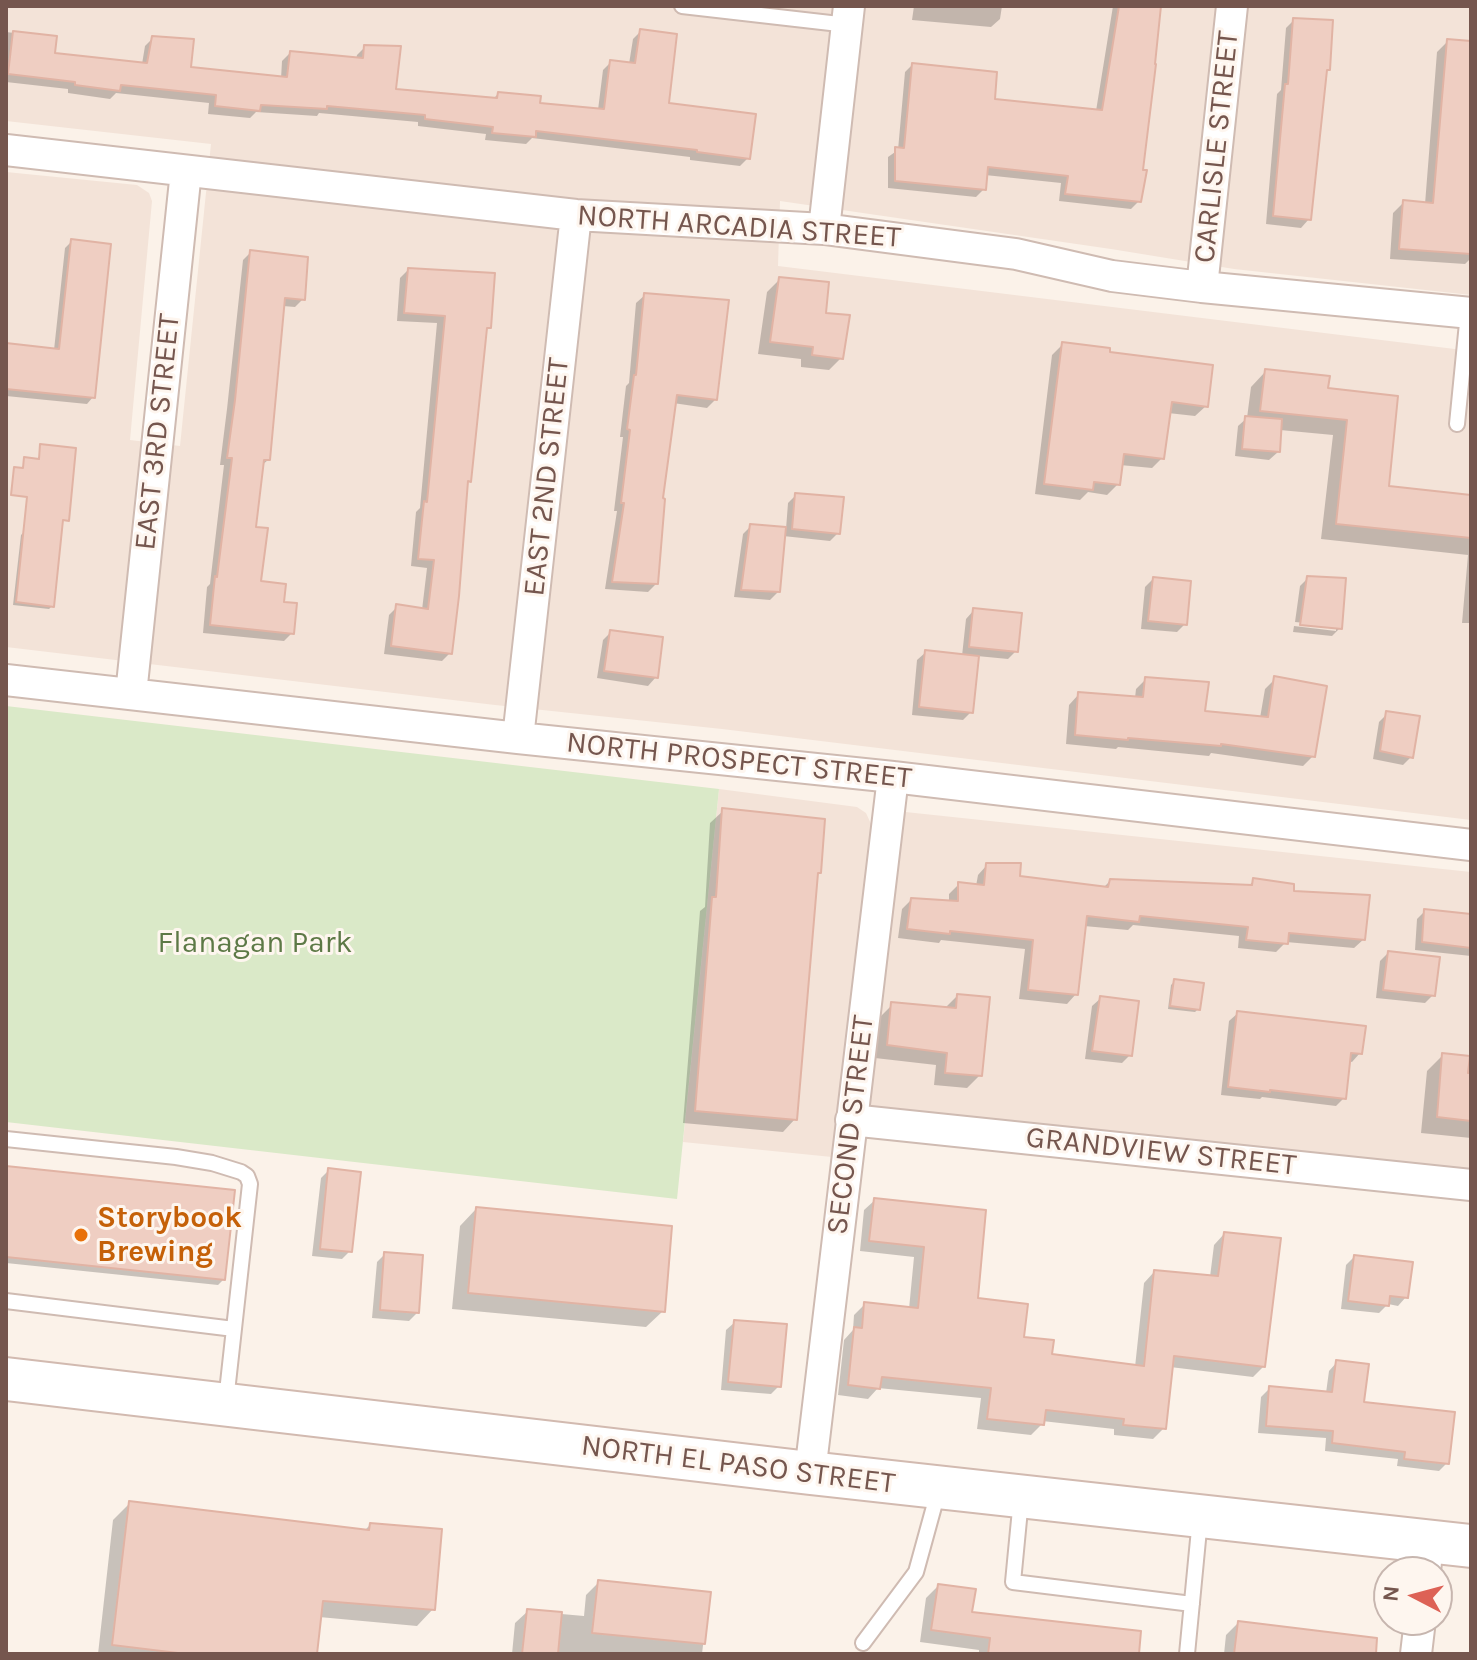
<!DOCTYPE html>
<html>
<head>
<meta charset="utf-8">
<style>
  body { margin:0 }
  #map { position:relative; width:1477px; height:1660px; overflow:hidden; background:#fbf2e9; font-family:Karla,sans-serif }
  canvas { display:block }
  .frame { position:absolute; inset:0; border:8px solid #75564e; pointer-events:none }
  .north { position:absolute; left:1373px; top:1556px; width:80px; height:80px; box-sizing:border-box; background:#fef6ef; border:2px solid #c7b6af; border-radius:50%; rotate:276deg; font-size:22px; font-weight:700; line-height:32px; text-align:center; color:#75564e }
  .north::after { content:''; display:block; margin:auto; width:28px; height:36px; background:#dd6256; clip-path:polygon(50% 0,100% 100%,50% 72%,0 100%) }
</style>
</head>
<body>
<div id="map">
<canvas width="1477" height="1660"></canvas>
<div class="frame"></div>
<div class="north">N</div>
</div>
<script>
const ctx = document.querySelector('canvas').getContext('2d');
ctx.lineJoin = 'round';
function paint(path, color) { ctx.fillStyle = color; ctx.fill(path, 'evenodd'); }
function strokePath(path, color, width, dash) { ctx.strokeStyle = color; ctx.lineWidth = width; ctx.lineCap = dash ? 'butt' : 'round'; ctx.setLineDash(dash || []); ctx.stroke(path); }
function drawText(font, color, halo, rows, align = 'center') {
  ctx.font = font + ' Karla,sans-serif'; ctx.lineWidth = 6; ctx.setLineDash([]); ctx.textBaseline = 'middle'; ctx.strokeStyle = halo; ctx.fillStyle = color; for (const [text, x, y, turn = 0] of rows) {
    ctx.save(); ctx.translate(x, y); ctx.rotate((+turn || 0) * Math.PI / 180); ctx.textAlign = isNaN(turn) ? turn : align; if (halo) ctx.strokeText(text, 0, 0); ctx.fillText(text, 0, 0); ctx.restore();
  }
}
paint(new Path2D(`
  M6 6H1471V295L1234 269 1111 249 780 201 778 266 1471 351V820L722 729 495 705 6 647V172L137 185 149 193 152 201 130 440 180 446 211 144 6 121Z
  M719 789 857 807 866 813 871 824 832 1157 683 1142Z
  M896 811 1471 872V1171L864 1107Z`), '#f3e3d8');
paint(new Path2D(`
  M6 706 719 789 677 1199 6 1122Z`), '#dae9c8');
paint(new Path2D(`
  M914 6H1002L1000 19 991 27 912 20Z
  M1113 6H1159L1139 201 1131 209 1059 201 1061 183 985 175 984 189 976 197 888 188V157L898 150 905 72 912 65 993 100 1096 111Z
  M1294 20 1325 72 1309 219 1301 228 1266 224 1277 94 1281 90 1286 28Z
  M641 31 667 104 748 158 740 166 690 160V157L532 138 526 144 485 140 486 134 418 126V122L319 113 317 116 256 112 250 118 208 114 209 103 116 93 110 99 68 93V89L6 82V32L55 38 53 55 142 64 145 46 153 38 189 69 281 79 282 61 290 53 356 59 357 55 365 47 393 91 493 99 498 94 538 105 598 110 603 70 611 62 629 64 633 39Z
  M1471 31V258L1465 264 1390 259 1393 213 1404 202 1425 204 1437 52 1448 41 1469 43Z
  M72 241 93 397 87 404 6 396V345L54 350 65 248Z
  M251 252 303 299 295 307 283 306 268 460 261 466 254 529 259 583 281 603 292 633 284 641 203 633 207 587 210 584 224 465H220L227 409 243 260Z
  M408 270 489 327 485 331 469 481 466 483 450 653 442 661 384 654 389 615 397 607 422 610 427 568 411 566 416 512 420 508 437 323 397 321 400 278Z
  M780 279 841 358 829 370 801 367V359L758 354 767 292Z
  M645 295 715 400 707 408 673 403 661 500 656 584 648 592 605 589 617 511H614L623 437H620L626 386 629 383 636 303Z
  M1063 344 1108 353 1206 406 1195 416 1168 413 1162 458 1152 468 1120 465 1118 484 1107 495 1088 492 1080 500 1035 494 1052 355Z
  M1266 371 1326 390 1396 397 1386 488 1471 497V623H1462L1468 555 1321 539 1333 435 1280 430 1278 452 1269 460 1235 456 1238 426 1247 418 1251 387Z
  M796 495 838 533 830 541 783 536 778 592 770 600 734 597 743 534 751 526 786 529 788 503Z
  M25 531 52 606 49 609 13 605 21 535Z
  M1308 578 1340 628 1332 636 1293 632 1294 626 1336 631V626L1295 622 1300 586Z
  M1153 579 1185 624 1177 632 1141 629 1145 587Z
  M974 610 1016 651 1008 659 977 656 971 712 963 720 912 715 917 660 926 652 962 656 966 619Z
  M611 632 656 677 648 686 597 678 603 640Z
  M1146 679 1202 712 1260 718 1265 689 1275 679 1313 756 1303 766 1211 753 1209 756 1118 747 1116 749 1066 744 1069 705 1079 694 1135 698 1136 689Z
  M1387 714 1411 757 1403 765 1373 759 1379 722Z
  M723 811 795 1119 783 1132 683 1123 700 911 705 907 710 823Z
  M987 865 1018 878 1103 888 1110 881 1247 887 1254 881 1291 893 1364 939 1354 948 1286 942 1276 952 1238 948 1239 936 1133 925 1128 930 1084 926 1076 994 1067 1004 1019 999 1025 949 941 940 939 943 898 938 902 909 911 900 949 902V894L959 884 976 886 978 875Z
  M1425 911 1471 917V956L1415 950 1417 919Z
  M1388 953 1433 995 1425 1003 1376 998 1380 961Z
  M1175 981 1198 1009 1195 1012 1168 1009 1171 985Z
  M957 996 980 1075 967 1088 934 1085 936 1065 875 1058 880 1017 892 1005 944 1009Z
  M1101 998 1130 1055 1122 1063 1085 1059 1092 1006Z
  M1238 1013 1360 1053 1352 1062 1348 1061 1344 1098 1336 1106 1262 1097 1260 1099 1221 1095 1229 1021Z
  M1443 1055 1471 1060V1138L1421 1133 1427 1071Z
  M6 1168 223 1280 218 1285 6 1263Z
  M329 1170 350 1251 342 1259 312 1256 321 1178Z
  M875 1200 984 1212 976 1299 1022 1339 1050 1356 1135 1367 1144 1283 1154 1272 1210 1277 1214 1245 1224 1234 1264 1366 1253 1377 1170 1367 1164 1428 1153 1439 1114 1435V1429L1042 1421V1424L1031 1435 977 1429 981 1398 878 1388 868 1399 838 1395 844 1340 853 1330 854 1315 865 1304 909 1309 914 1257 860 1251 864 1210Z
  M476 1209 663 1311 646 1327 452 1309 460 1226Z
  M385 1254 417 1313 409 1321 372 1318 377 1262Z
  M1354 1257 1406 1297 1398 1306 1388 1304 1379 1313 1341 1309 1346 1265Z
  M735 1322 779 1386 771 1394 721 1390 726 1330Z
  M1337 1362 1361 1404 1447 1463 1439 1471 1397 1466 1398 1459 1325 1451 1326 1438 1258 1433 1261 1397 1269 1389 1326 1393 1329 1371Z
  M130 1503 364 1531 370 1525 433 1609 417 1626 319 1617 315 1654H98L113 1520Z
  M599 1582 709 1594 702 1654H512L515 1623 528 1611 584 1616 586 1595Z
  M938 1586 970 1614 1137 1654H979V1650L920 1642 926 1598Z
  M1238 1623 1352 1654H1224L1226 1635Z`), '#0003');
const building = new Path2D(`
  M1119 6H1161L1155 64H1156L1143 170H1147L1141 202 1065 194 1068 176 988 167 986 190 895 181V147L904 148 912 63 997 72 995 99 1102 110Z
  M1293 18 1333 20 1330 70H1327L1311 220 1273 216 1285 84H1288Z
  M640 29 677 34 669 103 756 114 750 159 697 152V150L536 131V137L492 133 493 127 425 119V115L327 106V109L261 105 260 111 215 106 216 95 121 85 120 91 75 85V82L8 74 13 31 57 36 55 53 147 63 152 36 194 39 191 67 287 77 290 51 363 58 364 45 401 46 396 89 497 98 498 92 541 96 540 103 604 109 610 60 635 63Z
  M1447 39 1471 41V254L1399 249 1403 200 1433 203Z
  M71 239 111 244 95 398 6 389V343L59 349Z
  M250 250 308 257 305 300 285 298 270 460H264L256 527 268 528 261 581 286 584 284 602 297 603 294 634 210 625 215 576 217 577 232 458H227L235 400Z
  M408 268 495 273 491 328H487L471 482 468 481 459 596 452 654 391 646 396 604 428 609 434 560 418 559 424 501 427 502 445 316 404 313Z
  M779 277 829 282 826 313 850 315 843 359 812 355 813 347 770 342Z
  M644 293 729 300 717 400 677 395 663 498 665 499 658 584 612 582 624 503H621L630 430 627 429 634 375H636Z
  M1062 342 1110 348V352L1213 365 1208 407 1172 402 1164 459 1124 454 1120 485 1094 482 1093 490 1044 484Z
  M1265 369 1330 376 1328 388 1398 396 1389 486 1471 495V538L1336 524 1347 420 1260 411Z
  M1245 416 1282 419 1280 452 1242 449Z
  M40 444 76 448 69 521 63 520 54 607 16 602 27 497 11 495 14 467 23 468 24 457 39 459Z
  M795 493 844 497 840 534 792 529Z
  M750 524 786 527 780 592 741 590Z
  M1307 576 1346 578 1342 629 1300 625Z
  M1153 577 1191 581 1187 625 1148 621Z
  M973 608 1022 613 1018 652 969 647Z
  M610 630 663 637 658 678 604 671Z
  M925 650 979 656 973 713 919 707Z
  M1274 676 1327 686 1315 757 1221 744V746L1128 738V740L1075 735 1078 692 1143 697 1145 677 1209 682 1205 711 1268 717Z
  M1386 711 1420 716 1413 758 1380 751Z
  M722 808 825 819 821 873H818L797 1120 695 1111 712 897H716Z
  M986 863H1021L1020 876 1108 887 1110 879 1252 885 1253 878 1294 884V891L1370 895 1365 940 1289 933 1288 944 1246 940 1248 927 1140 916 1139 922 1087 916 1078 995 1028 990 1033 940 950 931V934L907 929 911 898 958 901V882L984 885Z
  M1424 909 1471 914V948L1422 942Z
  M1388 951 1440 957 1435 996 1383 990Z
  M1174 979 1204 983 1200 1010 1170 1006Z
  M957 994 990 997 982 1076 945 1073 947 1053 887 1045 891 1002 956 1008Z
  M1100 996 1139 1001 1132 1056 1092 1051Z
  M1237 1011 1366 1026 1362 1054 1351 1053 1346 1099 1270 1090V1092L1228 1087Z
  M1442 1053 1470 1056 1468 1073H1471V1121L1437 1117Z
  M6 1166 235 1190 225 1280 6 1257Z
  M328 1168 361 1172 352 1252 320 1249Z
  M874 1198 986 1210 978 1298 1028 1304 1024 1337 1054 1340 1052 1354 1144 1366 1154 1270 1218 1276 1224 1232 1281 1238 1265 1367 1174 1356 1166 1429 1123 1425 1124 1419 1046 1410 1044 1425 987 1419 991 1388 882 1377 880 1389 848 1385 854 1327 862 1328 864 1302 918 1308 924 1247 869 1241Z
  M476 1207 672 1226 665 1312 468 1293Z
  M384 1252 423 1255 419 1313 380 1310Z
  M1354 1255 1413 1262 1408 1298 1390 1296 1389 1306 1348 1301Z
  M734 1320 787 1324 781 1387 728 1382Z
  M1336 1360 1369 1364 1364 1402 1455 1412 1449 1464 1404 1459 1405 1452 1332 1443 1333 1431 1266 1426 1269 1386 1332 1392Z
  M129 1501 369 1530 370 1523 442 1529 435 1610 323 1601 317 1654H186L112 1645Z
  M598 1580 711 1592 705 1644 592 1633Z
  M938 1584 976 1589 972 1612 1141 1631 1139 1654H988L990 1638 931 1630Z
  M527 1609 562 1612 558 1654H522Z
  M1238 1621 1377 1638 1376 1654H1234Z`);
paint(building, '#efcec2');
strokePath(building, '#e1b3a4', 2);
const lane = new Path2D(`
  M682 6 848 25
  M1457 424 1468 313
  M6 1139 176 1157 212 1163 241 1172 247 1176 250 1184 226 1401
  M6 1301 234 1329
  M1021 1499 1013 1582 1192 1604
  M863 1643 916 1572 938 1492
  M1187 1654 1200 1519`);
const street = new Path2D(`
  M6 150 576 215 824 229 1016 254 1112 276 1202 287 1471 313
  M824 229 849 6
  M1202 287 1232 6
  M6 680 518 738 893 777 1471 845
  M131 694 186 171
  M518 738 576 215
  M851 1120 1471 1185
  M810 1473 893 777
  M1425 1572 1428 1541
  M1416 1654 1420 1620`);
const secondary = new Path2D(`
  M6 1379 810 1473 1471 1546`);
strokePath(lane, '#cfbbb2', 18);
strokePath(street, '#cfbbb2', 34);
strokePath(secondary, '#d2bab0', 46);
strokePath(lane, '#fff', 14);
strokePath(street, '#fff', 30);
strokePath(secondary, '#fff', 42);
for (const [x, y, r, color] of [
  [81,1235,8,"#e8710a"]
]) { const dot = new Path2D(); dot.arc(x, y, r, 0, 2 * Math.PI); ctx.fillStyle = color; ctx.fill(dot); strokePath(dot, '#fef6ef', 3); }
drawText('30px', '#75564e', '#fef6ef', [
  ["CARLISLE STREET",1217,147,-84],
  ["NORTH ARCADIA STREET",739,227,4],
  ["EAST 3RD STREET",158,432,-84],
  ["EAST 2ND STREET",547,477,-84],
  ["NORTH PROSPECT STREET",739,761,6],
  ["SECOND STREET",851,1125,-83],
  ["GRANDVIEW STREET",1161,1152,6],
  ["NORTH EL PASO STREET",738,1465,7]
]);
drawText('30px', '#5d7946', '#fef6ef', [
  ["Flanagan Park",255,943]
]);
drawText('bold 30px', '#c56008', '#fef6ef', [
  ["Storybook",97,1218],
  ["Brewing",97,1252]
], 'left');
</script>
</body>
</html>
